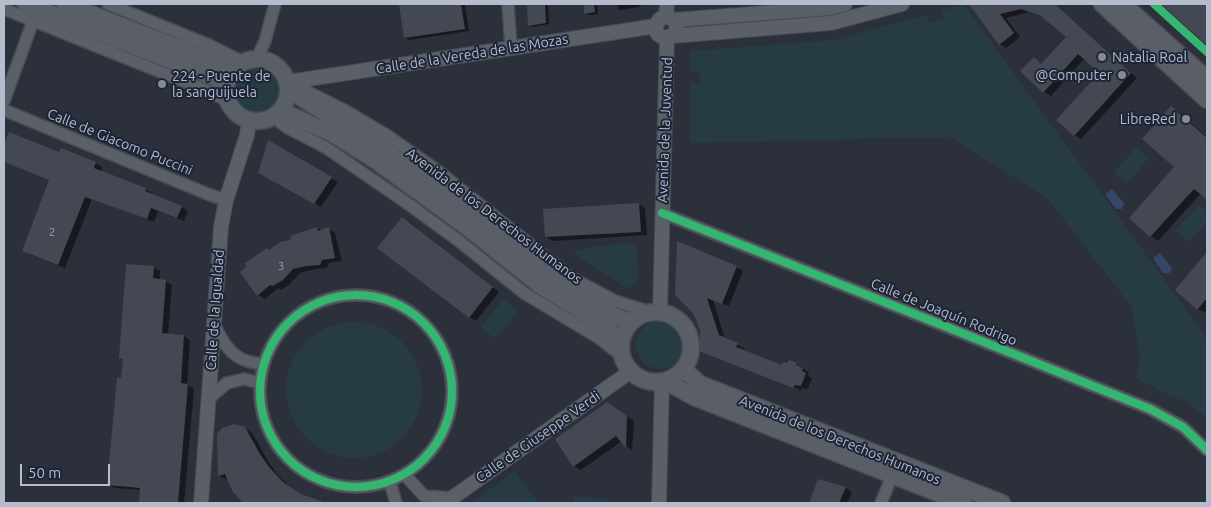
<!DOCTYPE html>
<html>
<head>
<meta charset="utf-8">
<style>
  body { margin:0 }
  #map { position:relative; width:1211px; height:507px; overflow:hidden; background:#2b303b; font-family:Ubuntu,sans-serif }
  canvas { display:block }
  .frame { position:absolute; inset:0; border:5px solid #b5bccc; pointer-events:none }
  .scale { position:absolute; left:20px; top:464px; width:90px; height:22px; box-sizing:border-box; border:2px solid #b5bccc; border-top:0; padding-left:6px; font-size:15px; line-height:18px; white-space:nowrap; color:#b5bccc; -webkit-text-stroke:4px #1d2537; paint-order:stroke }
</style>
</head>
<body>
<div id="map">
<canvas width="1211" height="507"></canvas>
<div class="frame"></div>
<div class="scale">50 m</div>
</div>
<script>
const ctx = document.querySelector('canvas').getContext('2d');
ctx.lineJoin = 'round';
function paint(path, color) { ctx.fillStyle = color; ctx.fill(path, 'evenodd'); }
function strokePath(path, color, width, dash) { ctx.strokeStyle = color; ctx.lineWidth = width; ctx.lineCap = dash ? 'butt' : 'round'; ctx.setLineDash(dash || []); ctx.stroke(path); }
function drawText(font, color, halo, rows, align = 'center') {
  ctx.font = font + ' Ubuntu,sans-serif'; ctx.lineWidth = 4; ctx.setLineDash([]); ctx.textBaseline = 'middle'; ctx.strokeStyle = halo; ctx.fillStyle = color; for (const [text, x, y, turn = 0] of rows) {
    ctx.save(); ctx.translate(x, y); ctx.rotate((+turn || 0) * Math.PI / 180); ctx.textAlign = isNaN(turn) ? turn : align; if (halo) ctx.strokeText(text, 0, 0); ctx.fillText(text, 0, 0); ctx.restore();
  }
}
paint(new Path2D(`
  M964 5 1207 338V418L1189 403 1158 390 1136 378 1140 357 1131 306 1047 198 967 148 952 137 690 143V83L699 84 700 72 690 71V51L833 40 927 15 929 22 944 19 942 10Z
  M234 89a23 23 0 1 1 46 0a23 23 0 1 1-46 0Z
  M1136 147 1149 158 1126 184 1113 173Z
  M1199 204 1207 212V223L1189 242 1175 231Z
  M637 243 638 280 634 286 627 288 572 253 594 246Z
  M503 299 518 311 496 339 481 328Z
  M636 345a24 24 0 1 1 48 0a24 24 0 1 1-48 0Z
  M286 390a68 68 0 1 1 136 0a68 68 0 1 1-136 0Z
  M515 471 539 503H470Z
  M574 496 610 499 609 503H573Z`), '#273b42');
paint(new Path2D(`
  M1112 189 1124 203 1122 209H1116L1105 194Z
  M1160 253 1172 268 1170 273H1163L1153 258Z`), '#364666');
paint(new Path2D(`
  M400 4H465L469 31 410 40 405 38Z
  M528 4H548L549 24 532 27 529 25Z
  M585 4H643L639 7 621 10 618 9V4H597L598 14 588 15 585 13Z
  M971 4H1055L1137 78 1081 139 1074 135 1101 72 1085 58 1051 96 1044 92 1034 59 1043 65 1067 37 1045 18 1029 12 1006 18 1020 37 1006 48 999 44Z
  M1163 4H1205L1207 5V43Z
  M1172 108 1179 112 1207 137V199L1201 193 1158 241 1151 236 1130 218 1176 167Z
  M9 133 60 153 95 163 102 167 101 172 145 189 152 193 151 195 181 207 188 211 184 221 158 211 154 222 92 199 65 268 31 255 24 251 50 180 4 162V147Z
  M269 142 338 182 321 207 260 173Z
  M639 204 645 208 647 235 553 241 546 237Z
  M402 218 409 222 499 292 476 321 469 317Z
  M317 228 322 231 329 229 335 233 342 261 329 263 327 268 315 269 300 273 290 284 281 290 278 288 265 299 258 295 270 251Z
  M1207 254V311L1206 313 1198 309 1176 290Z
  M127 265 154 267 160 271V281H166L172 285 168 335 184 336 190 340 187 385 194 389 184 503H140L141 490 114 488 108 484 122 379 124 360 120 358Z
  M736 267 743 271 729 306 713 300 725 339 744 348 743 351 783 366 796 364 803 368 809 373 808 376 812 378 808 389 802 388 800 391H799V389L706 352 697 318 690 308Z
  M614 408 634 421 632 450 627 447 622 441 581 470 574 466Z
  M245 428 252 433 267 459 276 473 290 487 302 495 328 503H245L228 479H226L219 476 218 434Z
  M819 480 846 488 852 492 847 503H810Z`), '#0007');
paint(new Path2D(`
  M399 4H461L465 29 404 38Z
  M527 4H545L546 23 528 26Z
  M584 4H594L595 12 584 14Z
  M969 4H1055L1131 73 1074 136 1056 120 1099 73 1078 54 1043 93 1020 71 1034 57 1041 64 1066 37 1041 16 1021 9 1000 14 1014 33 999 45Z
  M1161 4H1207V45Z
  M1171 106 1207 138V200L1194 189 1150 237 1129 218 1174 167 1142 139Z
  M9 132 59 152 61 148 96 162 94 168 146 188 145 191 182 206 177 218 151 208 147 219 85 197 58 265 22 251 49 180 4 162V144Z
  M268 140 332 177 314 204 258 173Z
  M639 203 641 232 545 237 543 209Z
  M402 217 493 287 469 318 377 248Z
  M317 227 318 231 329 227 335 258 322 260 320 265 307 266 293 269 283 280 273 286 270 285 257 296 240 272 247 266 244 264 267 248 269 250 280 242 291 240 290 236Z
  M677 241 737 266 722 304 707 298 719 335 738 343 736 347 782 365 783 362 787 363 789 360 797 363 796 365 803 368 802 371 806 373 801 386 795 385 793 388 699 351 700 331 696 319 692 312 675 295Z
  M1207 252V298L1197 310 1175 290Z
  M126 264 154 266 153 278 166 280 162 333 184 335 181 383 188 384 178 503H139L140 488 107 485 117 378H121L123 359 119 358Z
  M607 402 627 416 626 448 616 436 573 467 555 439Z
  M234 424 245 427 260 454 269 467 283 482 301 494 324 502V503H243L233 492 225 474 218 476 217 434 222 428Z
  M818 479 846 487 839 503H809Z`), '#444852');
const minor = new Path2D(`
  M108 4 209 45 243 62
  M508 4 511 48
  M4 9 208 91 228 101
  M257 58 265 41 275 4
  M292 87 308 92 346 111 388 136 438 171 572 278 615 301 650 312
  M4 101 33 21
  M4 110 210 195 226 200
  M273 117 288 128 325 147 407 203 459 241 524 293 599 338 623 357
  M662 213 947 327 1150 409 1183 427 1207 450
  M260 391a96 96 0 1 1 192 0a96 96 0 1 1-192 0Z
  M214 324C221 339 230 356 247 361 252 363 258 363 263 364
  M208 401 215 393 227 383 244 379 260 383
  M405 475 424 496 452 498
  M390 482 396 503
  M881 503 892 476`);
const tertiary = new Path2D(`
  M666 17 667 4
  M674 20 829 8 845 4
  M672 36C677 31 679 23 672 19 655 8 647 44 672 36L831 23 902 4
  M288 82 656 26
  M660 312 667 38
  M201 503 221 227 226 200 247 135 249 120
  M445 503 631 371
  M659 503 662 381`);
const secondary = new Path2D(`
  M26 4 213 77 227 84
  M65 4 219 63 236 67
  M1102 4 1207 100
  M1123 4 1207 79
  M226 90a31 31 0 1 1 62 0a31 31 0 1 1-62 0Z
  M289 90 383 149 475 216 548 274 610 314 631 322
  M281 111 333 134 375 160 467 227 541 286 605 326 621 342
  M621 347a35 35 0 1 1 70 0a35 35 0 1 1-70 0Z
  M683 369 700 384 1002 503
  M665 381 694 397 963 503`);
strokePath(minor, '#474b53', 14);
strokePath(tertiary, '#474b53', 16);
strokePath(secondary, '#474b53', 19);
strokePath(minor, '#5b5f68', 11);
strokePath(tertiary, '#5b5f68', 14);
strokePath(secondary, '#5a5e66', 16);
strokePath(new Path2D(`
  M1154 4 1207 52
  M662 213 947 327 1150 409 1183 427 1207 450
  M260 391a96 96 0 1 1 192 0a96 96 0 1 1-192 0Z`), '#33b770', 8);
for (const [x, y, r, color] of [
  [1102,57,5,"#858b99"],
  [1122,75,5,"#858b99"],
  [162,84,5,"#858b99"],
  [1186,119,5,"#858b99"]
]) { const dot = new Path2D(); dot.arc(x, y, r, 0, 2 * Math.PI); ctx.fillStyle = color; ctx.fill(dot); strokePath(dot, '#1d2537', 2); }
drawText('11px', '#999fae', null, [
  ["2",52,232],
  ["3",281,266]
]);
drawText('14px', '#b5bccc', '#1d2537', [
  ["Calle de la Vereda de las Mozas",472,54,-9],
  ["Avenida de la Juventud",665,130,-88],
  ["Calle de Giacomo Puccini",120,142,22],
  ["Avenida de los Derechos Humanos",494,216,37],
  ["Calle de la Igualdad",215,310,-86],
  ["Calle de Joaquín Rodrigo",944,312,22],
  ["Calle de Giuseppe Verdi",538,437,-35],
  ["Avenida de los Derechos Humanos",840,440,22]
]);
drawText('14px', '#b5bccc', '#1d2537', [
  ["Natalia Roal",1112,57],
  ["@Computer",1112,75,"right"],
  ["224 - Puente de",172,76],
  ["la sanguijuela",172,92],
  ["LibreRed",1176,119,"right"]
], 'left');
</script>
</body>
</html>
